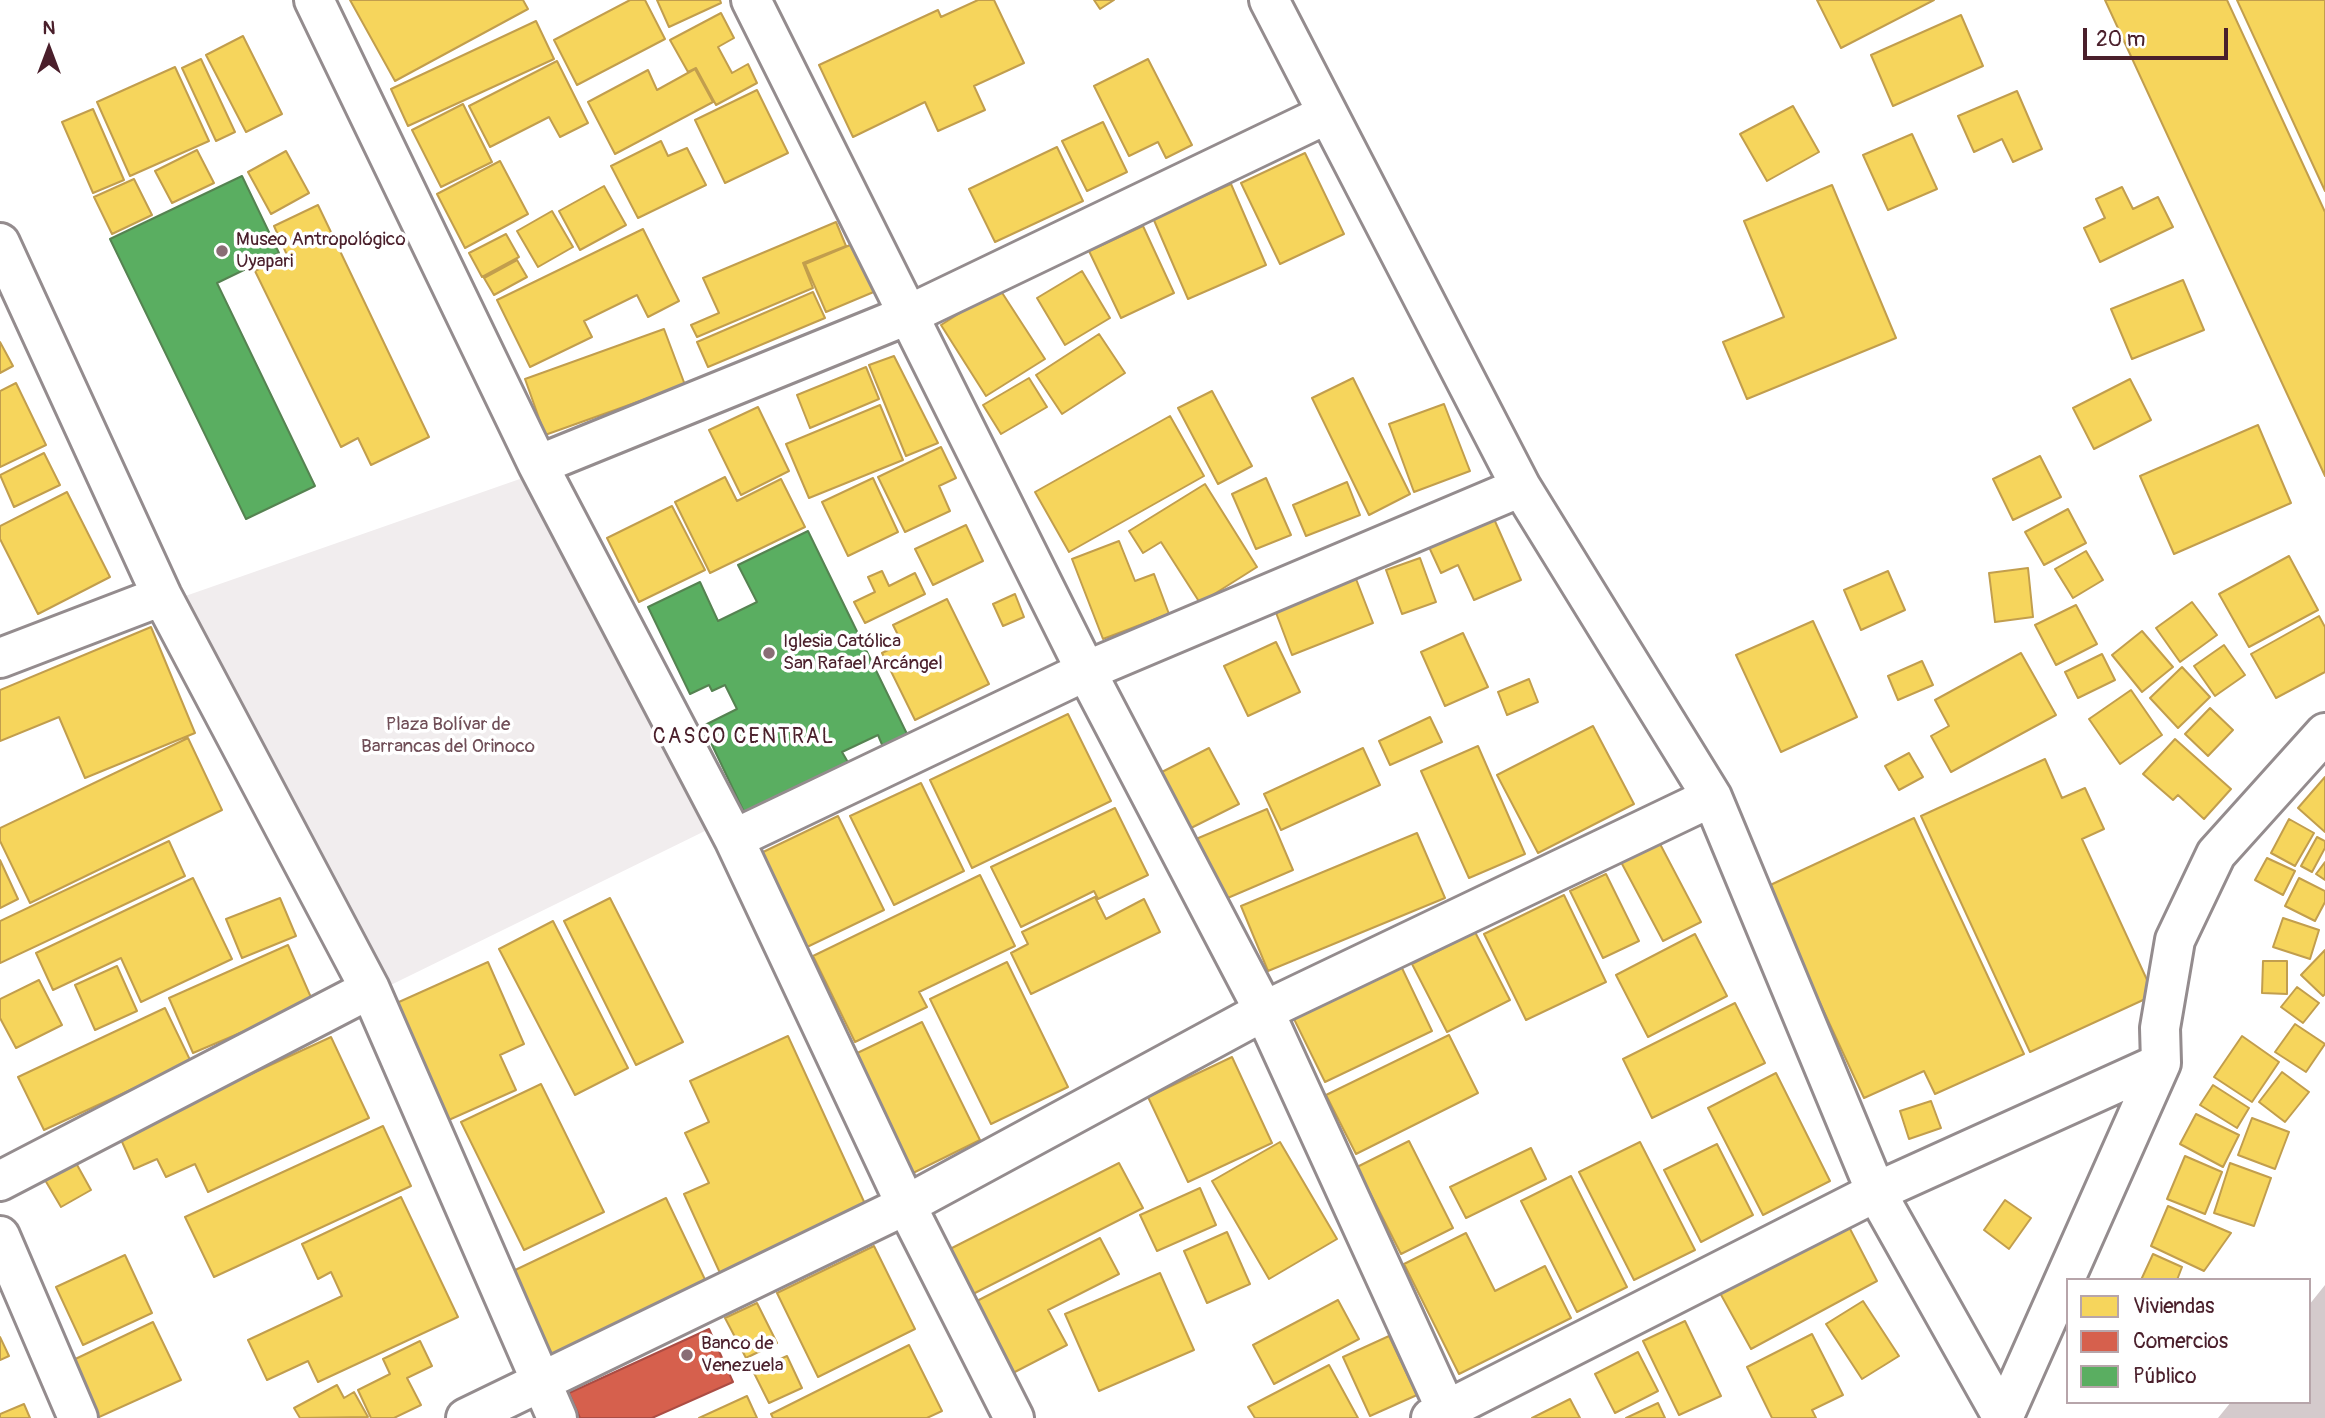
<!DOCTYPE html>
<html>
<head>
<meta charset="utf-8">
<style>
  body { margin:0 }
  #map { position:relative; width:2325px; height:1418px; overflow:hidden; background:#fff; font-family:Pangolin,sans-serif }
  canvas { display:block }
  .legend { position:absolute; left:2066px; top:1278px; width:245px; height:126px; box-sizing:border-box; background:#fff; border:2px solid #b7a5aa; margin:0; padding:9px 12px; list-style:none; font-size:21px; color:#4a1f2b }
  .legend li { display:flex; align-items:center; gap:14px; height:35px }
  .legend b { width:35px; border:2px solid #b7a5aa }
  .north { position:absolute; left:14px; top:14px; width:70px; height:70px; -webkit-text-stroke:5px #fff; paint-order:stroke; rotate:0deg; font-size:19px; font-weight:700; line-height:28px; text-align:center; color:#4a1f2b }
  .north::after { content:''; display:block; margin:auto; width:24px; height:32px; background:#4a1f2b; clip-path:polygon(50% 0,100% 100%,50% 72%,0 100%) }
  .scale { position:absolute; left:2083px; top:28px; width:145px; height:32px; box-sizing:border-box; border:4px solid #4a1f2b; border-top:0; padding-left:9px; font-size:21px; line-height:24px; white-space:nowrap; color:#4a1f2b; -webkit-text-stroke:5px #fff; paint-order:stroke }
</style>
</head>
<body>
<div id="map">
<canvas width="2325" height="1418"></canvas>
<ul class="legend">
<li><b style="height:19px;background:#f6d55c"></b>Viviendas</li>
<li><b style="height:19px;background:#d6604d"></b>Comercios</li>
<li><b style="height:19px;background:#5aae61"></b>Público</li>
</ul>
<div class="north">N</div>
<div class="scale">20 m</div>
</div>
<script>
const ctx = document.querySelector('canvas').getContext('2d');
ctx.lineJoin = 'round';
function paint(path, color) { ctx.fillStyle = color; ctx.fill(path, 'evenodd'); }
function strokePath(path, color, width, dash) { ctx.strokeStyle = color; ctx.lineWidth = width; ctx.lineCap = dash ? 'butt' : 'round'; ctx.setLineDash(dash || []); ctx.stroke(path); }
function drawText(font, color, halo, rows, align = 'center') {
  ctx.font = font + ' Pangolin,sans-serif'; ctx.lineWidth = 7; ctx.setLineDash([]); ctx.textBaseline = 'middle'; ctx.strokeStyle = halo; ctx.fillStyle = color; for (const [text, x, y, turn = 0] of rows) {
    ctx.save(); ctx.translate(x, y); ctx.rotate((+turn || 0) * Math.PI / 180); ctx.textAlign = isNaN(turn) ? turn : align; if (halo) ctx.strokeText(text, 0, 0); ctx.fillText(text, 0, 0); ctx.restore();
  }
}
paint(new Path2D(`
  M537 473 709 829 354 1003 174 600Z`), '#f1edee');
paint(new Path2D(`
  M2325 1285V1418H2218L2231 1402H2309V1305Z`), '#d4cacc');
const homes = new Path2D(`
  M350 0H523L528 9 395 81Z
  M630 0H645L665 39 577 85 554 40Z
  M657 0H720L721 3 669 27Z
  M978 0H994L1024 63 974 86 985 110 938 131 925 102 853 137 819 65 938 10 941 17Z
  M1094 0H1114L1100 9Z
  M1817 0H1934L1841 48Z
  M2105 0H2227L2325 212V476Z
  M2237 0H2325V191Z
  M721 13 734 38 718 47 732 73 748 64 757 83 716 105 696 68 688 72 670 40Z
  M1961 15 1983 66 1893 106 1871 55Z
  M536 21 554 59 408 126 391 89Z
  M243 36 282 114 246 132 206 55Z
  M201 59 235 132 216 141 182 68Z
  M1148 59 1192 145 1166 158 1158 142 1129 156 1094 86Z
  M557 61 588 123 560 137 549 117 490 147 469 106Z
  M175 67 209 141 130 176 97 102Z
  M695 69 713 102 615 154 588 102 648 70 657 90Z
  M757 90 788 153 725 183 695 120Z
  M2017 91 2042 149 2013 162 2002 139 1974 152 1958 116Z
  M463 104 492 162 441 187 412 130Z
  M1793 106 1819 152 1767 181 1740 134Z
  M93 109 124 180 93 193 62 122Z
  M1103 122 1127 172 1087 191 1062 141Z
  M1912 134 1937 189 1888 210 1863 155Z
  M661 141 668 156 687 148 706 185 638 218 611 166Z
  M1057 147 1083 201 995 242 969 189Z
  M197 150 214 183 172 203 155 171Z
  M286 151 309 193 271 214 248 172Z
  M1305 153 1344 234 1280 264 1241 183Z
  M500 161 528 214 465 248 437 194Z
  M134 179 152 215 112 234 94 197Z
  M1231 184 1266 265 1188 299 1153 218Z
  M1832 185 1896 338 1747 399 1723 342 1784 317 1744 221Z
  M604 186 626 225 580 250 559 211Z
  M2122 187 2133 209 2158 197 2173 227 2100 262 2084 228 2105 218 2096 199Z
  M318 205 429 437 371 465 358 438 341 447 255 271 287 255 274 226Z
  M552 211 573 247 538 267 517 231Z
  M836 222 846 246 803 263 813 288 697 337 691 325 719 313 703 278Z
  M1143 226 1174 293 1121 318 1089 251Z
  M643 229 679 301 648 317 637 295 584 321 592 337 530 367 497 300Z
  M506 234 519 257 482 277 469 253Z
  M855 243 876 291 826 312 805 264Z
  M517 260 527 277 494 295 484 278Z
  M1082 271 1110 318 1065 345 1037 298Z
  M2183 280 2204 330 2132 359 2111 309Z
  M999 288 1045 359 986 396 941 325Z
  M813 292 825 318 708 367 697 342Z
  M664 329 685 385 545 435 525 379Z
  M1099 334 1125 373 1062 414 1036 375Z
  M0 342 13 366 0 373Z
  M894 356 938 443 906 456 869 365Z
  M866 367 879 399 810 428 797 395Z
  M1029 378 1047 407 1001 434 983 405Z
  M1353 378 1410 494 1369 515 1312 398Z
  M2130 379 2151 420 2094 449 2073 408Z
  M16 383 46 445 0 467V391Z
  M1212 391 1252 466 1218 484 1178 408Z
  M1444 404 1470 471 1414 492 1389 424Z
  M880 405 903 460 809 498 786 444Z
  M758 407 789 471 741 495 709 430Z
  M1170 416 1204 476 1069 552 1035 492Z
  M2258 425 2291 503 2174 554 2140 476Z
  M941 447 956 478 939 486 950 511 905 532 878 477Z
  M44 453 60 485 14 507 0 475Z
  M2040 456 2061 497 2013 520 1993 479Z
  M725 477 737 501 781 479 805 527 710 573 675 502Z
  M873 478 898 532 848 556 822 502Z
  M1266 478 1291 535 1256 549 1232 494Z
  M1347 482 1360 515 1306 536 1293 505Z
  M1205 484 1257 567 1200 603 1161 542 1143 553 1129 531Z
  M67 492 110 577 38 614 0 539V526Z
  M672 506 705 570 639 602 607 538Z
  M2068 509 2086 543 2044 565 2025 532Z
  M1494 519 1521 580 1474 600 1458 565 1441 573 1429 547Z
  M966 525 983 561 933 585 915 549Z
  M1119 541 1135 581 1154 574 1169 614 1103 639 1072 559Z
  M2086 551 2103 580 2073 598 2055 569Z
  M2289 556 2318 610 2249 647 2219 594Z
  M1420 558 1436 602 1402 614 1386 570Z
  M2028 568 2033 617 1995 622 1989 573Z
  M882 571 889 586 915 573 925 594 865 623 854 602 875 592 868 577Z
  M1888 571 1905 610 1861 630 1844 590Z
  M1356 579 1373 623 1292 655 1275 610Z
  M1015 594 1024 617 1003 626 993 604Z
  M947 599 989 684 915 720 882 653 902 643 893 625Z
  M2192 602 2217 635 2180 662 2156 628Z
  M2076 605 2097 644 2056 665 2035 625Z
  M2319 616 2325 627V672L2276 698 2251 654Z
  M1813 621 1857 717 1781 752 1736 655Z
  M151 627 195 733 85 778 59 717 0 741V690Z
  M2142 631 2173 667 2142 692 2112 655Z
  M1463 633 1488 687 1445 706 1421 652Z
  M1276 642 1300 692 1248 716 1224 666Z
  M2224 645 2245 675 2215 696 2194 666Z
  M2021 653 2056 715 1951 772 1931 736 1949 726 1935 700Z
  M2102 654 2115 680 2078 698 2065 672Z
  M1922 661 1933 685 1898 700 1888 676Z
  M2182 667 2210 697 2178 728 2150 698Z
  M1529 679 1538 702 1507 715 1498 692Z
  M2131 690 2162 735 2120 764 2089 719Z
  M2210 708 2233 730 2208 756 2185 734Z
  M1068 714 1111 801 972 868 930 780Z
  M1430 717 1442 742 1390 765 1379 741Z
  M1593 726 1634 804 1538 853 1497 775Z
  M188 738 222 810 30 903 0 841V828Z
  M2175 739 2231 789 2204 819 2178 795 2173 800 2143 774Z
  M1478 746 1525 854 1469 878 1421 771Z
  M1209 748 1239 804 1185 831 1156 775Z
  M1363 748 1380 785 1281 830 1264 794Z
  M1909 753 1923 777 1899 790 1885 766Z
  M2045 759 2062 798 2085 788 2104 829 2082 839 2154 995 2030 1052 1921 816Z
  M2325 777V832L2298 808Z
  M921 783 964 871 894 905 850 816Z
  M1115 808 1148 875 1098 899 1094 891 1021 927 991 867Z
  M1267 809 1293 870 1216 903 1189 842Z
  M838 816 884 910 807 947 761 853Z
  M1914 818 2024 1054 1935 1094 1924 1071 1864 1098 1766 887Z
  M2289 819 2314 833 2295 866 2271 853Z
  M1417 833 1445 898 1268 971 1241 906Z
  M2317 837 2325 841V848L2312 872 2301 866Z
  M169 841 185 876 0 963V921Z
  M1659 842 1701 922 1663 941 1621 862Z
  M2267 858 2295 871 2283 895 2255 880Z
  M0 860 18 899 0 908Z
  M2325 862V880L2316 874Z
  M1606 874 1639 941 1603 958 1570 891Z
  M980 875 1015 946 919 992 927 1007 855 1042 813 956Z
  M193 878 232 959 141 1002 121 958 53 990 36 953Z
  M2299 878 2325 891V902L2315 921 2285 906Z
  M1564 895 1606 982 1526 1020 1484 934Z
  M1095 897 1106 919 1144 899 1160 932 1031 994 1011 953 1028 944 1022 932Z
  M280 898 296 936 242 958 226 919Z
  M610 898 683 1042 636 1065 564 921Z
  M2283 918 2319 930 2310 959 2273 947Z
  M553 921 628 1068 575 1095 499 949Z
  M1475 932 1510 1000 1447 1032 1412 964Z
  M1695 934 1727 996 1648 1037 1616 975Z
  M288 945 313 1002 193 1053 169 998Z
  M2325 950V994L2323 996 2301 975Z
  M2263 961H2287V994L2262 993Z
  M488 962 524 1044 500 1055 516 1090 442 1123 390 1006Z
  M1007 962 1068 1087 991 1124 930 999Z
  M117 966 137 1011 95 1030 75 985Z
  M1401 966 1432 1031 1325 1082 1293 1017Z
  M39 980 62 1025 16 1048 0 1018V999Z
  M2297 987 2319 1003 2303 1023 2281 1007Z
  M1735 1003 1765 1063 1652 1118 1623 1059Z
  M165 1008 191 1062 44 1130 18 1077Z
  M922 1022 980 1140 909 1175 851 1056Z
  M2295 1024 2325 1044 2306 1072 2275 1052Z
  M1449 1035 1478 1093 1356 1154 1326 1095Z
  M788 1036 866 1206 720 1273 684 1194 709 1183 685 1133 709 1122 690 1081Z
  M2242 1036 2279 1062 2252 1102 2214 1077Z
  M331 1037 369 1118 208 1192 195 1164 166 1177 157 1159 134 1169 119 1135Z
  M1232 1057 1272 1143 1188 1182 1148 1097Z
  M2282 1072 2309 1092 2285 1122 2259 1102Z
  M1776 1073 1830 1181 1763 1215 1708 1108Z
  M541 1084 604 1212 524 1250 461 1122Z
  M2213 1085 2249 1108 2237 1128 2200 1105Z
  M1931 1101 1941 1128 1909 1139 1900 1111Z
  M2196 1114 2239 1135 2223 1167 2180 1144Z
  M2252 1118 2289 1132 2275 1169 2238 1155Z
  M383 1126 411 1186 214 1277 185 1217Z
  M1409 1141 1453 1228 1401 1254 1357 1167Z
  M1280 1142 1337 1239 1269 1279 1212 1181Z
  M1640 1142 1695 1250 1634 1280 1579 1172Z
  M1717 1144 1753 1215 1701 1242 1664 1170Z
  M1531 1148 1546 1179 1466 1218 1450 1187Z
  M2185 1156 2222 1172 2205 1214 2167 1199Z
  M76 1163 91 1190 61 1207 45 1180Z
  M1119 1163 1143 1208 973 1294 950 1249Z
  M2230 1163 2271 1178 2254 1226 2214 1213Z
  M1571 1176 1627 1287 1577 1312 1521 1201Z
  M1200 1188 1216 1225 1157 1251 1140 1215Z
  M401 1197 458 1317 318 1382 308 1361 267 1380 248 1340 342 1296 331 1272 318 1279 302 1244Z
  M666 1198 710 1290 556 1364 511 1272Z
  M2005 1200 2031 1218 2009 1249 1984 1230Z
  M2168 1206 2231 1233 2204 1271 2151 1246Z
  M1848 1225 1877 1281 1751 1349 1720 1293Z
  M1227 1232 1250 1284 1207 1303 1184 1251Z
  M1466 1233 1495 1291 1545 1266 1571 1318 1459 1374 1404 1264Z
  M1100 1238 1119 1274 1048 1310 1067 1345 1009 1375 971 1304Z
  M874 1246 915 1329 818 1377 777 1293Z
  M2153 1254 2182 1267 2177 1280H2141Z
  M125 1255 152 1313 83 1345 56 1287Z
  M1160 1273 1194 1350 1099 1391 1065 1314Z
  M1338 1300 1359 1339 1274 1384 1253 1345Z
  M1863 1301 1899 1356 1862 1379 1826 1324Z
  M757 1303 777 1343 746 1358 725 1318Z
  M1685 1321 1721 1396 1679 1415 1643 1341Z
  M153 1322 181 1380 97 1418 69 1362Z
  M1812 1334 1843 1395 1812 1410 1816 1418H1772L1747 1367Z
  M1389 1336 1417 1395 1370 1416 1343 1357Z
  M0 1337 9 1356 0 1360Z
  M420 1341 432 1366 407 1378 421 1405 394 1418H371L358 1390 390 1374 383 1359Z
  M909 1345 942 1411 927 1418H773L771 1414Z
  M1638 1352 1658 1391 1615 1413 1595 1374Z
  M787 1356 802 1388 769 1403 753 1371Z
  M1329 1365 1358 1418H1255L1248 1407Z
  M337 1385 344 1398 354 1392 368 1417 300 1418 294 1408Z
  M747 1396 757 1418H699Z
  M1570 1399 1580 1418H1532Z
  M1658 1403 1665 1418H1626Z
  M24 1404 30 1418H0V1414Z`);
paint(homes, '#f6d55c');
strokePath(homes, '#c29e4d', 2);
const shops = new Path2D(`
  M709 1329 733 1382 652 1418H580L569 1393Z`);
paint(shops, '#d6604d');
strokePath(shops, '#ac4c43', 2);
const public = new Path2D(`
  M242 176 279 253 217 283 315 486 246 519 110 239Z
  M808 531 908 736 883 747 878 735 842 752 849 764 745 814 703 726 737 709 725 685 712 691 709 685 690 694 648 607 700 582 718 621 757 602 738 565Z`);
paint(public, '#5aae61');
strokePath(public, '#558351', 2);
const street = new Path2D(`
  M314 0 538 465 734 839 906 1205 1014 1418
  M751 0 1086 671 1264 1011 1450 1418
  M1269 0 1521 487 1712 797 1876 1192 2003 1418
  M0 243 162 596 370 989 557 1418
  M538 465 910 314 1327 114
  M0 658 162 596
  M734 839 1086 671 1521 487
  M0 1181 370 989
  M0 1236 78 1418
  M466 1418 906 1205 1264 1011 1712 797
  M1431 1418 1876 1192 2161 1063
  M2003 1418 2161 1063 2160 1028 2175 940 2216 854 2325 733`);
strokePath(street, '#948c8e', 44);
strokePath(street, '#fff', 38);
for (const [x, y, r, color] of [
  [222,251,7,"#896d75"],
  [769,653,7,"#896d75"],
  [687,1355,7,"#896d75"]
]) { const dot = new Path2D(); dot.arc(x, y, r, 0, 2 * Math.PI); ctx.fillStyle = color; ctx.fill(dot); strokePath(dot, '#fff', 2.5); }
drawText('19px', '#4a1f2b', '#fff', [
  ["Museo Antropológico",236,240],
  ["Uyapari",236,262],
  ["Iglesia Católica",783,642],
  ["San Rafael Arcángel",783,664],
  ["Banco de",701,1344],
  ["Venezuela",701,1366]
], 'left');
drawText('19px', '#714f58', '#fff', [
  ["Plaza Bolívar de",448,725],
  ["Barrancas del Orinoco",448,747]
]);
ctx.letterSpacing = '2px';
drawText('21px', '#4a1f2b', '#fff', [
  ["CASCO CENTRAL",744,738]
]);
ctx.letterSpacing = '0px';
</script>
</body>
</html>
